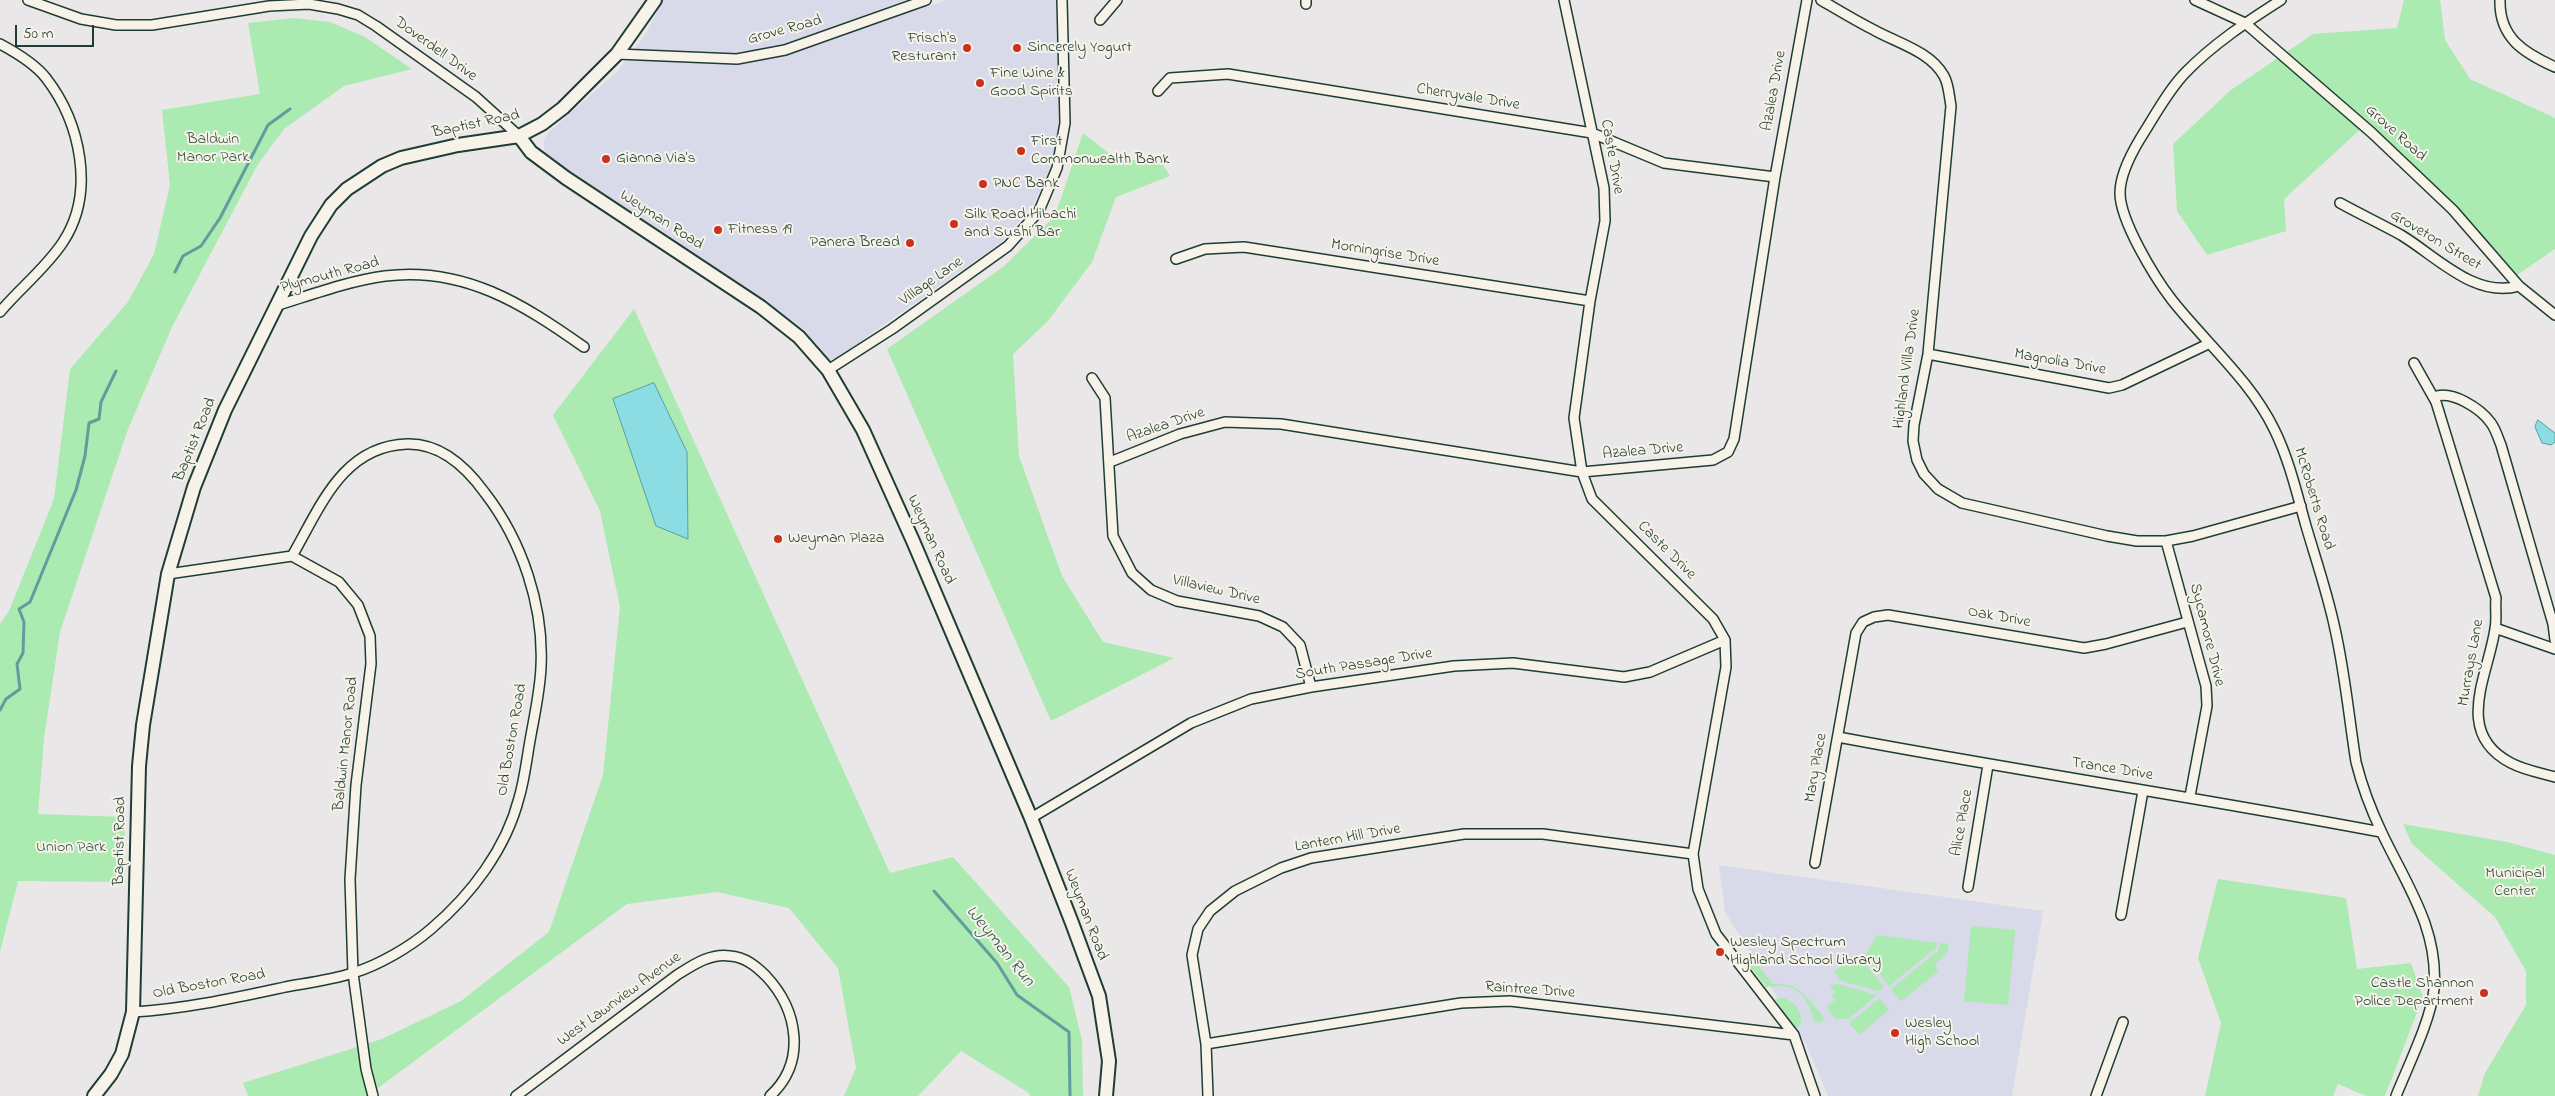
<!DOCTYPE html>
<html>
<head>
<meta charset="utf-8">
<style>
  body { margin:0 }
  #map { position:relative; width:2555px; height:1096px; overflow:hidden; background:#e9e7e8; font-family:"Indie Flower",sans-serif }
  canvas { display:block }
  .scale { position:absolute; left:15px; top:25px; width:79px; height:22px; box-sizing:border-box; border:2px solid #1f3d34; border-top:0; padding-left:6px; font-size:15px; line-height:18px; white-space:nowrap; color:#1f3d34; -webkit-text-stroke:4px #f7f3e8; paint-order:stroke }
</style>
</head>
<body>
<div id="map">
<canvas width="2555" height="1096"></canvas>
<div class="scale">50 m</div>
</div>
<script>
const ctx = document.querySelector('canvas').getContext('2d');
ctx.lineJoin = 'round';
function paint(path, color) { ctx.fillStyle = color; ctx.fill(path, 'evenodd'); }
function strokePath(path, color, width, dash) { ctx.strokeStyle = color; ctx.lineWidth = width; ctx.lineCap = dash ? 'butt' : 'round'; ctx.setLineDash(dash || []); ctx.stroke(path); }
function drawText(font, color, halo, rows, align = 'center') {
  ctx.font = font + ' "Indie Flower",sans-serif'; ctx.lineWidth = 4; ctx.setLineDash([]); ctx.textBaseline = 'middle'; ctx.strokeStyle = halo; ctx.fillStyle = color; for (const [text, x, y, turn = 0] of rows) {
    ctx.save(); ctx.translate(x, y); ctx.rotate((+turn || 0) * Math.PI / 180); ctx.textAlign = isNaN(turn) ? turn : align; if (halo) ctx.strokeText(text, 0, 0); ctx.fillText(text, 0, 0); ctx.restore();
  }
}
paint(new Path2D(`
  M663 0H924L927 7 947 0H1056L1059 127 1054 165 1033 205 1002 242 835 359 829 360 774 311 735 282 566 171 549 159 544 150V140L549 132 617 72 646 34Z
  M1719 865 2043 911 2012 1096H1828L1806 1044 1725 912Z`), '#d8d9e9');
paint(new Path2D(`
  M2404 0H2440L2445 40 2470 79 2555 118V249L2517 275 2364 126 2284 199 2286 231 2207 255 2177 211 2173 144 2231 90 2313 34 2397 28Z
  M293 18 330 22 365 37 412 69 344 86 284 129 258 164 172 327 128 429 60 632 44 738 38 814 125 817 124 882 18 881 0 952V624L9 611 54 499 70 369 128 302 154 254 170 185 162 110 260 94 248 23Z
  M1083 133 1115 158 1162 163 1170 176 1116 197 1092 262 1048 321 1013 354 1019 456 1062 576 1103 642 1174 658 1051 721 887 349 1003 267 1055 216Z
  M634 309 890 873 953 857 1069 987 1082 1040 1083 1096H1030L1029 1093 961 1051 918 1096H844L856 1068 838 968 789 908 717 892 627 904 367 1096H248L243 1083 382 1039 461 1001 549 932 603 775 620 607 600 511 553 415Z
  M2403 824 2507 842 2555 855V1096H2478L2485 1073 2526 1005V971L2495 917 2412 844Z
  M2218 879 2346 898 2357 969 2411 963 2423 997 2385 1096H2366L2338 1084 2333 1096H2205L2221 1023 2198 958Z
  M1971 926 2015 930 2008 1005 1964 1001Z
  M1877 935 1937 943 1936 948 1889 986 1867 958 1866 954Z
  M1940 943 1949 944 1947 953 1935 964 1938 972 1901 1001 1891 989 1939 950Z
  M1756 953 1763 955 1755 961 1772 984C1799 981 1809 1000 1825 1019L1821 1022 1813 1021C1812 1005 1801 988 1784 986 1778 985 1773 988 1768 986L1767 988 1746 962V957Z
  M1857 954 1884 987 1878 991 1842 981 1834 972Z
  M1838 984 1877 995 1848 1019H1836L1827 1007 1835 1000 1832 995 1835 992 1830 985Z
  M1783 998C1795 1001 1808 1017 1797 1028H1794L1775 999Z
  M1880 998 1889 1010 1859 1035 1849 1023Z`), '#abeab1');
const water = new Path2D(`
  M654 383 687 452 688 539 656 526 613 399Z
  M2538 420 2555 433V442L2551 445 2542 443 2535 427Z`);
paint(water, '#8bdde3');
strokePath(water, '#609d9d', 1);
strokePath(new Path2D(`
  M175 272 183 256 201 246 220 218 268 125 290 109
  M0 710 6 699 20 689 17 664 23 653 24 622 19 609 30 602 76 490 85 456 89 423 99 419 101 402 116 371
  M934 891 997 963 1017 995 1069 1032 1070 1096`), '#609d9d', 3);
const street = new Path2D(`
  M28 0 81 19 116 25H152L269 6 309 4 338 9 358 15 376 26 476 97 519 136
  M1564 0 1604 188 1605 221 1590 301 1574 418 1582 472 1592 499 1713 619 1725 640 1726 667 1693 854 1698 889 1716 934 1794 1035 1815 1096
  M1821 0C1838 10 1856 21 1874 30 1897 43 1930 51 1944 76 1949 85 1949 96 1951 106L1928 354 1914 425 1913 441 1917 460 1924 474 1938 489 1962 503 2107 536 2137 541H2166L2193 536 2301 506
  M2195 0 2245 23 2372 133 2453 210 2519 286 2555 315
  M2281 0C2248 21 2213 44 2185 73 2167 92 2154 117 2140 139 2131 154 2120 175 2120 193 2120 221 2155 278 2172 300 2206 343 2250 380 2274 429 2289 459 2297 494 2306 526 2316 560 2328 595 2335 629 2345 673 2349 718 2356 762 2362 786 2371 810 2382 833 2406 884 2439 929 2434 989 2431 1020 2408 1066 2396 1096
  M2500 0C2499 38 2524 53 2555 67
  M1306 4V0
  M1100 20 1117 0
  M0 44C15 52 35 64 46 78 80 122 96 192 63 242 46 268 20 288 0 312
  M617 54 737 59 785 50 926 0
  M1158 91 1170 78 1228 74 1592 133 1664 163 1775 177
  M2340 203C2360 214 2381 224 2401 235 2436 256 2475 299 2519 286
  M1176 259 1205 249 1244 247 1590 301
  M275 306C311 295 348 281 385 276 464 266 523 304 584 347
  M1928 354 2109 388 2122 385 2208 344
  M2414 363 2436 402 2496 598C2495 608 2497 619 2495 629 2488 676 2453 733 2511 763 2524 770 2541 773 2555 777
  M828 370 892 329 1008 246 1039 211 1057 168 1065 123 1062 0
  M1092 378 1105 398 1113 536 1132 573 1151 590 1177 601 1259 616 1283 627 1300 645 1311 687
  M2434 397C2452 390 2480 408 2491 423 2496 430 2498 438 2501 445L2553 624 2555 640
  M1110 462 1180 434 1225 422 1281 424 1582 472 1713 460 1728 452 1734 439 1775 177 1807 0
  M2166 541 2206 686 2207 706 2190 796
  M168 574 292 556 339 582 358 605 370 636 371 664 356 785 350 879 353 973 366 1069 373 1096
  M2495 628 2555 649
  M1838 737C2019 771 2201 798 2381 832
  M1031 818 1191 723 1251 699 1311 687 1454 666 1513 663 1624 677 1650 672 1725 640
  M1815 863 1856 633 1863 622 1874 617 1888 615 2084 648 2106 644 2187 622
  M1968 887 1988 765
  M2121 915 2143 791
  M133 1012C185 1009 234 998 285 987 307 983 331 980 353 973 379 965 410 947 431 929 471 895 506 849 519 798 525 778 527 756 531 735 535 713 540 690 541 667 544 606 522 541 485 493 467 468 441 443 407 444 342 446 320 508 292 556
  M1206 1044 1461 1003 1510 1001 1794 1035
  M516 1096 677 975C693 965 710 953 730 956 745 957 756 966 766 976 798 1010 807 1062 770 1096
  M1208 1096 1206 1044 1192 955 1198 929 1210 911 1235 891 1281 868 1311 858 1464 834H1543L1693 854
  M2096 1096 2123 1022`);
const secondary = new Path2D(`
  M519 136 531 152 566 178 761 307 799 337 828 370 863 430 913 541 1031 818 1072 923 1099 996 1109 1061 1106 1096
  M94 1096 111 1074 122 1054 133 1012 139 766 143 725 168 574 194 487 225 410 311 236 331 205 347 189 382 166 401 158 458 145 519 136 542 124 563 108 617 54 655 0`);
strokePath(street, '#1f3d34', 12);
strokePath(secondary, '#1f3d34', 16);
strokePath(street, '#f7f3e8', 9);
strokePath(secondary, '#f7f3e8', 12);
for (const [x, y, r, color] of [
  [967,48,5,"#c8321e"],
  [1017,48,5,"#c8321e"],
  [980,83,5,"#c8321e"],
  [1021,151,5,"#c8321e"],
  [606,159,5,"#c8321e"],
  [983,184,5,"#c8321e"],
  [954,224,5,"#c8321e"],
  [718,230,5,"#c8321e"],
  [910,243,5,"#c8321e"],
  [778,539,5,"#c8321e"],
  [1720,952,5,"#c8321e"],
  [2484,993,5,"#c8321e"],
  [1895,1033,5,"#c8321e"]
]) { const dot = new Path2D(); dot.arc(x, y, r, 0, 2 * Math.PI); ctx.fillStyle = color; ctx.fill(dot); strokePath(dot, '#f7f3e8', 2); }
drawText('16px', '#1f3d34', '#f7f3e8', [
  ["Grove Road",785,31,-15],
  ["Doverdell Drive",435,50,36],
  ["Azalea Drive",1775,91,-80],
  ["Cherryvale Drive",1468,98,9],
  ["Baptist Road",476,125,-12],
  ["Grove Road",2395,134,42],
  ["Caste Drive",1611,157,80],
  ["Weyman Road",661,221,33],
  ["Groveton Street",2435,241,31],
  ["Morningrise Drive",1385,254,9],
  ["Plymouth Road",330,276,-15],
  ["Village Lane",932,282,-35],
  ["Magnolia Drive",2060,363,10],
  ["Highland Villa Drive",1908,369,-82],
  ["Azalea Drive",1166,426,-19],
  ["Baptist Road",196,440,-68],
  ["Azalea Drive",1643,452,-5],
  ["McRoberts Road",2313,499,73],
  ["Weyman Road",930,540,66],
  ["Caste Drive",1666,551,45],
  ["Villaview Drive",1216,591,13],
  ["Oak Drive",1999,618,10],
  ["Sycamore Drive",2206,635,76],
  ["Murrays Lane",2472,663,-80],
  ["South Passage Drive",1364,665,-9],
  ["Old Boston Road",513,740,-80],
  ["Baldwin Manor Road",347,744,-84],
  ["Mary Place",1817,768,-80],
  ["Trance Drive",2112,770,9],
  ["Alice Place",1963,823,-80],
  ["Lantern Hill Drive",1348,839,-10],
  ["Baptist Road",121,841,-89],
  ["Weyman Road",1085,915,69],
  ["Old Boston Road",209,985,-10],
  ["Raintree Drive",1530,991,4],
  ["West Lawnview Avenue",620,1000,-36]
]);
drawText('16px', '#1f3d34', '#f7f3e8', [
  ["Frisch's",957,39,"right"],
  ["Resturant",957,57,"right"],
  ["Sincerely Yogurt",1027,48],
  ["Fine Wine &",990,74],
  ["Good Spirits",990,92],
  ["First",1031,142],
  ["Commonwealth Bank",1031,160],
  ["Gianna Via's",616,159],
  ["PNC Bank",993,184],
  ["Silk Road Hibachi",964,215],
  ["and Sushi Bar",964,233],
  ["Fitness 19",728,230],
  ["Panera Bread",900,243,"right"],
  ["Weyman Plaza",788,539],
  ["Wesley Spectrum",1730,943],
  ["Highland School Library",1730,961],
  ["Castle Shannon",2474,984,"right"],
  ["Police Department",2474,1002,"right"],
  ["Wesley",1905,1024],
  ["High School",1905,1042]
], 'left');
drawText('16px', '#345747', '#f7f3e8', [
  ["Baldwin",213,140],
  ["Manor Park",213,158],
  ["Union Park",71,848],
  ["Municipal",2515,874],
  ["Center",2515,892]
]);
drawText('italic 18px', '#355d57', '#f7f3e8', [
  ["Weyman Run",999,947,51]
]);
</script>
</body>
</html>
